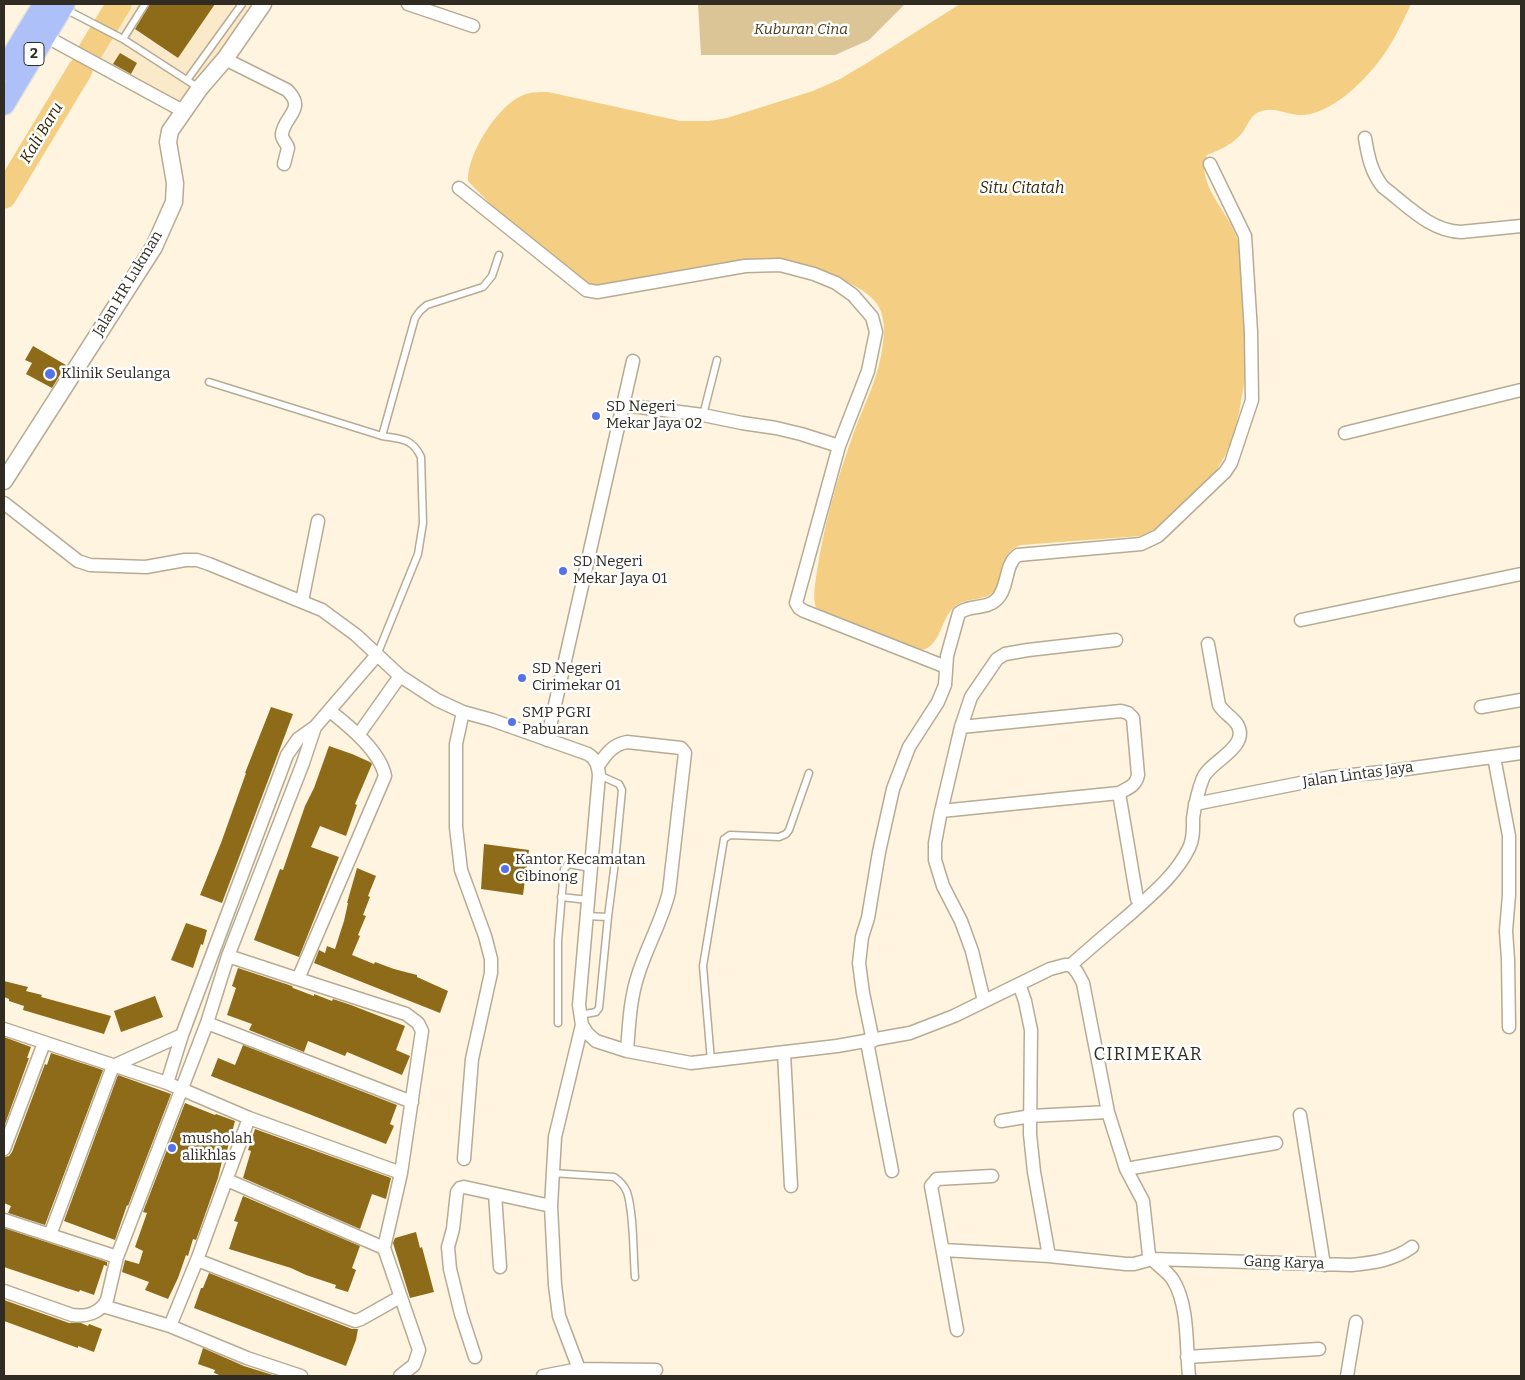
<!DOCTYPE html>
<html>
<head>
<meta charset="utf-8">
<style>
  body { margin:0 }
  #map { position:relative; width:1525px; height:1380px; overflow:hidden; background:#fef4e0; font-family:Bitter,serif }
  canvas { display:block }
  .frame { position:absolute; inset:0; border:5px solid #312c23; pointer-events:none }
</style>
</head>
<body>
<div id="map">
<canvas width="1525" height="1380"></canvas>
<div class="frame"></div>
</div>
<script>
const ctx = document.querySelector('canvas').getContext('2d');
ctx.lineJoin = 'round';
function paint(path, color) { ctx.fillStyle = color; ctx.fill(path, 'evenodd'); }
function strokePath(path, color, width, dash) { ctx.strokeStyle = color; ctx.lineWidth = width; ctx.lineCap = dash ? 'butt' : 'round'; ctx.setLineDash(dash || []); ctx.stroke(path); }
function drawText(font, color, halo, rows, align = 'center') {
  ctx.font = font + ' Bitter,serif'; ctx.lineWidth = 5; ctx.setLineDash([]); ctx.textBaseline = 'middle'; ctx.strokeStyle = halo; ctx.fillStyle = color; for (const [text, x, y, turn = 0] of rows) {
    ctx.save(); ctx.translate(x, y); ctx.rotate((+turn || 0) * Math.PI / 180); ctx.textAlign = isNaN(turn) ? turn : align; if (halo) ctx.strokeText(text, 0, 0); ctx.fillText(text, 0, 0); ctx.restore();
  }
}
paint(new Path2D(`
  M126 4H258L183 108 96 64 103 40Z`), '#fbeaca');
paint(new Path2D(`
  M698 4H905L869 40 835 55H701Z`), '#dbc495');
paint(new Path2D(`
  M960 4H1411C1405 17 1398 32 1390 45 1374 72 1337 112 1304 115 1289 116 1273 105 1259 112 1250 116 1248 125 1242 133 1233 144 1220 150 1207 155 1196 180 1222 206 1232 227 1237 236 1240 246 1242 257L1246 372 1239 413 1234 433 1226 454 1213 476 1161 526 1141 536 1021 545C998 552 1007 574 996 589 985 603 970 596 957 605 940 616 943 643 923 650L819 615C811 601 815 586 817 571 824 525 837 479 853 435 862 409 876 383 881 356 884 340 887 318 877 304 863 283 819 272 796 265L591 287 506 220 468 181C467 154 497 107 521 96 529 92 539 92 548 92L680 121H709L727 118 813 91 840 79 867 63Z`), '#f4ce82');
strokePath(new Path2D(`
  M91 50 119 4
  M4 196 80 70`), '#f4ce82', 25);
paint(new Path2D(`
  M150 4H215L178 58 135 29Z
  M120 53 137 63 131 74 113 64Z
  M33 346 66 365 52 388 26 374 32 363 25 360Z
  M271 707 293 714 222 903 200 895 221 843 246 773H245Z
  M329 746 352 754 370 762 372 764 355 804 357 805 346 836 320 826 311 847 339 857 299 957 254 940 280 869 283 870 305 806 314 788Z
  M484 844 529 850 523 895 481 889Z
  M357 868 376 876 368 896 370 897 363 915 366 916 358 935 360 936 352 955 374 964 375 962 394 969 417 975V977L448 991 440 1013 314 963 319 950 325 953 327 946 335 949 344 921 348 903H347Z
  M186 923 207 930 203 945 201 944 193 968 171 960Z
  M238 968 292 986 293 988 314 996V994L332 1001 333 999 351 1005 405 1026 396 1050 410 1056 402 1075 347 1052 345 1056 308 1041 304 1052 249 1030 252 1024 227 1015 236 988 232 986Z
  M4 981 28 987 26 991 42 995 41 997 111 1016 104 1034 23 1010 24 1006 9 1001V999L4 997Z
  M155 996 163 1017 121 1032 114 1011Z
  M4 1037 31 1047 27 1058H29L4 1127Z
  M243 1045 397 1105 390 1124 394 1126 386 1144 211 1076 218 1058 235 1065Z
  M51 1053 103 1070 45 1225 8 1213 11 1206 4 1203V1157L9 1156 12 1152 45 1064 47 1065Z
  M118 1075 171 1094 128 1206 127 1205 115 1240 64 1221Z
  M185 1103 215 1115 216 1114 235 1121 225 1158 223 1157 218 1178 196 1240 193 1239 188 1256 186 1255 178 1278 168 1299 145 1290 149 1282 122 1272 125 1260 139 1264 143 1251 135 1247 147 1213 143 1212Z
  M255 1129 391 1178 386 1199 372 1194 360 1229 243 1178 251 1151 248 1150Z
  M243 1196 360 1246 352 1268 356 1270 348 1292 335 1288 336 1285 306 1275 291 1268 229 1249 238 1222 234 1221Z
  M4 1228 107 1262V1266L104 1265 94 1295 80 1290 79 1292 66 1288 4 1267Z
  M416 1232 420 1248 422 1247 434 1292 410 1298 393 1243 395 1238Z
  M209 1273 352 1329H358L356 1340 346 1366 194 1308 201 1288H203Z
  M4 1300 69 1323H81L88 1326 89 1324 102 1329 94 1352 78 1346V1348L4 1321Z
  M203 1348 244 1366 276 1376H222L214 1373 215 1370 198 1364Z`), '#8d6b18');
const service = new Path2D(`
  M65 9 123 39 199 88
  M123 39 145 4
  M187 80 242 4
  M209 382 382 436C401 439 412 438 421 457L423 523 418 554 377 655
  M703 415 717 360
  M382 436 415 318 420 311 427 305 483 287 492 276 499 255
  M599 775 619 784 622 790 615 862
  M591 859 615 862 608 917
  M561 897 588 900
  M580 1015 596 1012 599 1008 608 917 586 916
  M558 1023V941L564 869 569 864 590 868
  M711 1061 703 966 724 839 730 835 779 837 786 834 789 830 809 773
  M552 1173 614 1177C620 1181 624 1185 627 1192 634 1214 633 1253 635 1277`);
const minor = new Path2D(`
  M408 4 473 26
  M45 36 183 111
  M225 59 287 90C307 109 284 116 282 134 281 139 287 143 288 148L284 164
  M1365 138C1368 156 1371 172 1383 187 1407 205 1430 231 1461 232L1521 226
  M459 188 586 290 597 292 745 266 780 265 814 274 836 283 853 295 872 317 876 332 868 371 839 446 796 603 799 608 804 611 946 667
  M623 405 703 415 742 423 776 428 801 434 839 446
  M1345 433 1521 390
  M4 503 78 561 90 565 146 567 185 560H197L209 564 322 610 356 635 400 676 437 700 463 712 492 720 588 754C596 759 598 765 599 775L579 1005 582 1025 587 1033 596 1041 627 1051 691 1063 837 1046 910 1033 954 1016 1050 969 1065 965H1071L1077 972 1083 983 1108 1112 1126 1169 1143 1201 1149 1255C1155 1265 1167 1270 1173 1280 1189 1305 1186 1348 1189 1376
  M302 601 318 521
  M1301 620 1521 574
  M1481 707 1521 700
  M330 711C349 726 380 751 385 776L298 979 406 1014 418 1023 422 1031 401 1173 384 1248 419 1350 414 1365 400 1376
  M463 712 456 744V827L461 870 485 936 491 959V973L472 1059 464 1159
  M961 727 1121 711 1128 713 1133 718 1138 775C1136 786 1128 788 1119 793L1137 899
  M359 734 400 676
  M547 740 633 361
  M1494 757 1509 836V895L1506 931 1508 959 1509 1027
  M598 766C606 754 612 745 627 742L681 748 685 753 669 892C662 921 647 946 638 975 630 999 629 1025 627 1051
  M1195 804 1331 777 1392 771 1521 753
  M941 811 1119 793
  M228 956 298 979
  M1071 965C1090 948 1109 932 1129 915 1151 895 1176 875 1189 848 1194 838 1193 828 1193 818 1195 804 1198 791 1203 778 1210 761 1251 747 1237 724 1232 717 1224 713 1219 705L1208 644
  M1019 984 1025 1001 1031 1030 1030 1134 1034 1172 1049 1256
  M984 1001 972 951 961 921 943 886 935 860V843L940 816 961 727 971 697 997 659 1005 654 1028 650 1116 640
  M207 1023 412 1102
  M4 1029 167 1083 249 1118 401 1173
  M873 1041 863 993 859 963 862 937 868 918 879 852 893 789 909 747 938 702 945 685 947 656 959 613C970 604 986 610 996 600 1009 589 1004 564 1018 555L1141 544 1158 536 1225 472 1231 463 1252 400 1251 332 1245 236 1210 164
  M867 1042 892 1171
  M784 1053 791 1186
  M167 1083 182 1035 287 755 298 739 315 727 377 655
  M1300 1115 1324 1265
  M249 1118 197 1260 170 1326 247 1358 301 1376
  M1001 1121 1031 1116 1108 1112
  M4 1149 44 1043
  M1126 1169 1276 1143
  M227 1180 384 1248
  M495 1194 500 1267
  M4 1220 117 1257
  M50 1235 113 1066 182 1035
  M943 1250 1049 1256 1126 1264H1134L1152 1259 1351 1265C1373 1263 1394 1260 1412 1247
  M197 1260 355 1321 361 1319 400 1297
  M4 1291 72 1315C86 1317 100 1313 107 1300L117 1257 207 1023 228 956 303 763 315 727
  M103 1306 170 1326
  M957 1330 931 1186 937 1179 992 1176
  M475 1357 461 1314 450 1269 448 1247 453 1229 457 1192 460 1188 464 1187 551 1206
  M1187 1357 1319 1349
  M579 1369 559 1316 555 1285 551 1206 555 1137 582 1025
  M543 1376 579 1369 656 1370
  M1347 1376 1356 1322`);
const tertiary = new Path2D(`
  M4 481 154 247 174 202 175 183 168 142 170 131 200 88 225 59 263 4`);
const trunk = new Path2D(`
  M4 70 44 4
  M4 104 64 4`);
strokePath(service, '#b7ab93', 9);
strokePath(minor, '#b7ab93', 15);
strokePath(tertiary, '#b7ab93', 19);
strokePath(trunk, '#e2e1e0', 24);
strokePath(service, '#fff', 6);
strokePath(minor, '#fff', 12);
strokePath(tertiary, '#fff', 16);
strokePath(trunk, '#aec0f8', 21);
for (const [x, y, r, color] of [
  [50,374,6,"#5572e8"],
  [596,416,5,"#5572e8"],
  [563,571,5,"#5572e8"],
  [522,678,5,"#5572e8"],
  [512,722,5,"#5572e8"],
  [505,869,5,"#5572e8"],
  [172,1148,5,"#5572e8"]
]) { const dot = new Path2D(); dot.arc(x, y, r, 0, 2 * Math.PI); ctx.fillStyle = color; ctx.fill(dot); strokePath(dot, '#fff', 2); }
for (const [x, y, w] of [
  [34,54,20]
]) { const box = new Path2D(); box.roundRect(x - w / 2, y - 11.5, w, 23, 4); ctx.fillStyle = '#fff'; ctx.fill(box); strokePath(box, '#312c23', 1); }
drawText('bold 14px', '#312c23', null, [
  ["2",34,54]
]);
drawText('italic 15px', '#4e3e1d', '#fff', [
  ["Kuburan Cina",801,30]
]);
drawText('15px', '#312c23', '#fff', [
  ["Jalan HR Lukman",128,284,-59],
  ["Jalan Lintas Jaya",1358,775,-8],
  ["Gang Karya",1284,1263,2]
]);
drawText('15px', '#312c23', '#fff', [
  ["Klinik Seulanga",61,374],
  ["SD Negeri",606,407],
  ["Mekar Jaya 02",606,424],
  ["SD Negeri",573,562],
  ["Mekar Jaya 01",573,579],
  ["SD Negeri",532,669],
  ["Cirimekar 01",532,686],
  ["SMP PGRI",522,713],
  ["Pabuaran",522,730],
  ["Kantor Kecamatan",515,860],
  ["Cibinong",515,877],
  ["musholah",182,1139],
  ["alikhlas",182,1156]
], 'left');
drawText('italic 16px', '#372805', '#fff', [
  ["Kali Baru",42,133,-59],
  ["Situ Citatah",1022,189]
]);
ctx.letterSpacing = '1px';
drawText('18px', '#312c23', '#fff', [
  ["CIRIMEKAR",1148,1055]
]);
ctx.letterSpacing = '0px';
</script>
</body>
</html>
